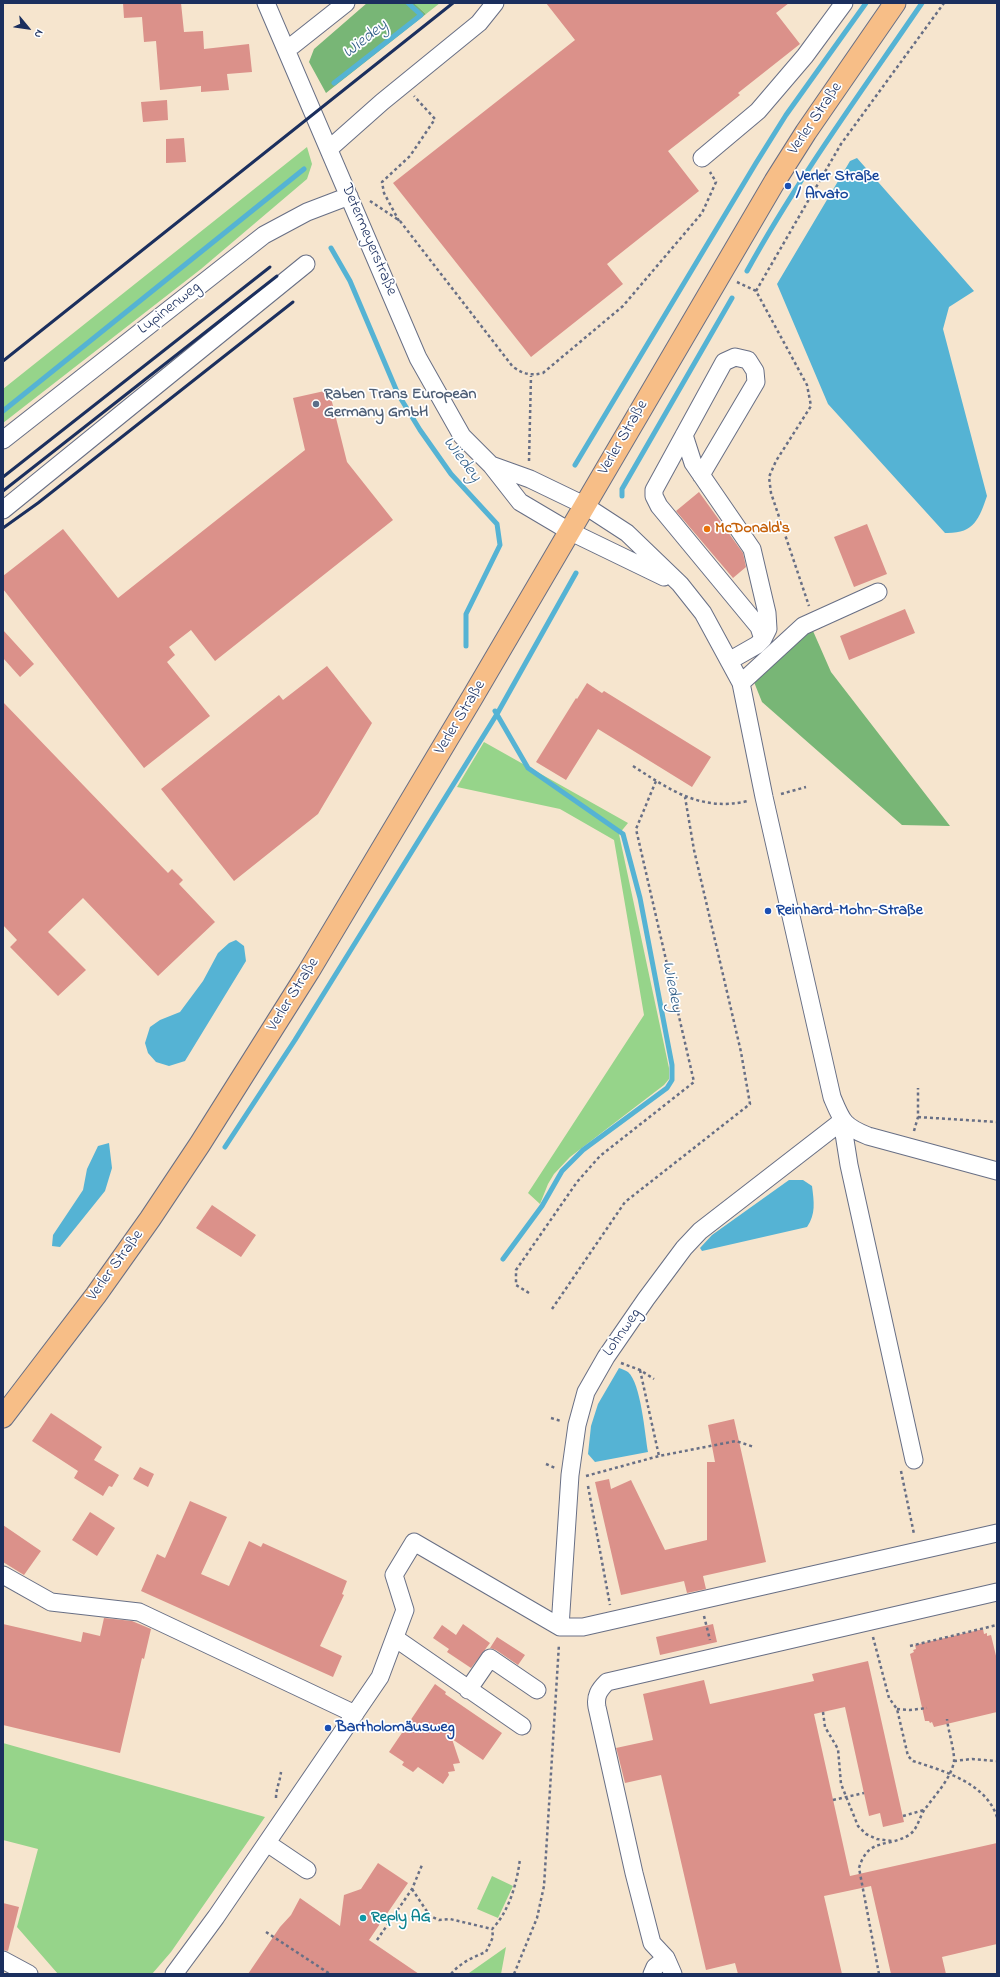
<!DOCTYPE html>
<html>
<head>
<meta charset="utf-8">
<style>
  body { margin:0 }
  #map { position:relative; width:1000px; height:1977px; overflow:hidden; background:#f6e5ce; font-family:"Indie Flower",sans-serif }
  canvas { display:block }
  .frame { position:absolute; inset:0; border:4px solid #1b2f5e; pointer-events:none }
  .north { position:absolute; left:8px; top:8px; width:40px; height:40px; -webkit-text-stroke:3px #fff; paint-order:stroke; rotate:119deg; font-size:11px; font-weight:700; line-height:16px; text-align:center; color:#1b2f5e }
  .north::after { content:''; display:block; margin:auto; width:14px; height:18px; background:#1b2f5e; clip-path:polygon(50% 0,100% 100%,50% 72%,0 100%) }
</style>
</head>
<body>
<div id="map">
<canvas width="1000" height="1977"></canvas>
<div class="frame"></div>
<div class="north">N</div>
</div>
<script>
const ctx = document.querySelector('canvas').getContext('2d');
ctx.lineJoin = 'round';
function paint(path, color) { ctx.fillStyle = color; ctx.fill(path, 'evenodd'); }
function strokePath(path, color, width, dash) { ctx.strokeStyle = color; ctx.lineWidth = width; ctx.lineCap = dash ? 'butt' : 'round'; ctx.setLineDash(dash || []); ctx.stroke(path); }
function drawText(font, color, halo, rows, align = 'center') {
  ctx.font = font + ' "Indie Flower",sans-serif'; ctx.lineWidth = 3.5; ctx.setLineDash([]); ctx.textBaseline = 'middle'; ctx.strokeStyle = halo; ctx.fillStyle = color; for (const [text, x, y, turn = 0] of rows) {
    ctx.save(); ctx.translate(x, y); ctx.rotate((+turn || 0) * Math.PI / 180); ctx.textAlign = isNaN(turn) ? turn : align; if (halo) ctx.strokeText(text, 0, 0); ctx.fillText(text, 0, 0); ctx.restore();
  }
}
paint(new Path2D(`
  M414 3H440L426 14Z
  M307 147 312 164 307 179 201 269 3 423V389Z
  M484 742 628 823 619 834 669 1068V1079L664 1085 570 1157 554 1174 548 1184 540 1204 528 1193 644 1015 614 840 560 809 457 787Z
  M3 1743 265 1817 171 1952 152 1974H58L17 1927 38 1849 3 1840Z
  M492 1876 513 1886 498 1918 477 1909Z
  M506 1947 501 1974H468L469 1973Z`), '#96d48a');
paint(new Path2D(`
  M367 3H414L426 14 326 93 309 62 314 49Z
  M806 615 831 672 950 826 902 825 762 702 748 667Z`), '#78b676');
paint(new Path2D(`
  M857 158 974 291 949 307 943 329 987 496C979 519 974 534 945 533L828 404 777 284 850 161Z
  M236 940 244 946 246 961 185 1061 169 1066 156 1062 148 1053 145 1043 150 1027 160 1020 180 1012 203 981 218 953 229 943Z
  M109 1143 112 1168 105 1191 60 1247 52 1246 53 1235 83 1190 87 1169 98 1146Z
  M789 1180H803L812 1186C814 1202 816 1214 807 1227L702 1251 700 1248 712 1235Z
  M619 1368C622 1369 625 1370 628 1372 641 1383 645 1435 648 1452L595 1462 588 1454 591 1426 598 1404Z`), '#55b3d4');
strokePath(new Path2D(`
  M334 83 421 15 408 3
  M331 248 350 281 398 394 420 430 451 474 497 524 500 545 466 614V646
  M747 271C798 178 862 91 922 3
  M3 411 304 169
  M575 465 756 163 786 115 866 3
  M622 496V489L732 298
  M495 711 528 768 623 834 640 898 672 1065V1080L667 1088 583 1150 562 1171 542 1206 503 1259
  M225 1147 295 1040 497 714 576 573`), '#55b3d4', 5);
paint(new Path2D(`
  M123 3H181L184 32 203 31 204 49 249 44 252 72 227 74 229 90 201 92V86L160 90 156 41 144 42 142 17 124 18Z
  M546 3H789L776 13 800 44 738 93 740 95 668 151 699 191 607 264 623 284 531 357 393 183 575 40Z
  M167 100 168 120 143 122 141 102Z
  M184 138 186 162 166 163V139Z
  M329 390 347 462 393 520 215 661 191 630 169 647 175 655 167 662 210 716 144 768 3 589V576L63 529 118 598 305 450 293 398Z
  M699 492 743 553 746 567 733 578 676 511Z
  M867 524 887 574 854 587 834 537Z
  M905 609 915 633 849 660 840 636Z
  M3 630 34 664 20 677 3 658Z
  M327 666 372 723 318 814 234 881 161 789 279 695 283 700Z
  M587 683 602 693 604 691 711 757 692 787 598 729 566 780 536 762 576 698 577 699Z
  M3 702 168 873 172 869 183 880 179 884 215 922 158 976 83 898 48 932 86 970 58 996 10 947 17 940 3 925Z
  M212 1205 256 1235 241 1257 196 1228Z
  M51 1413 102 1447 94 1460 119 1475 112 1487 109 1486 103 1496 74 1478 78 1471 32 1441Z
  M734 1419 766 1562 703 1576 706 1589 687 1593 684 1581 621 1595 595 1482 609 1479 611 1489 631 1480 665 1550 707 1540V1462H715L708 1425Z
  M140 1467 154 1474 148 1487 133 1479Z
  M190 1501 227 1517 201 1574 229 1586 249 1541 261 1547 263 1543 347 1581 342 1594 344 1595 320 1646 342 1656 333 1677 141 1591 157 1554 165 1558Z
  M90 1512 115 1528 97 1556 72 1540Z
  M3 1525 41 1551 24 1575 3 1562Z
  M104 1618 132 1621 151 1629 144 1659 142 1658 120 1753 3 1725V1624L81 1642 83 1632 100 1636Z
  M463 1624 490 1643 471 1668 447 1652 449 1649 433 1638 442 1625 456 1635Z
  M713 1624 717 1642 660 1655 656 1637Z
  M983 1629 984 1634 987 1633V1636L991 1635 997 1660V1712L934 1727 932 1722 930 1723 929 1721H925L910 1654 914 1652 913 1650 916 1649 915 1645Z
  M497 1637 525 1655 518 1665 496 1650 490 1648Z
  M868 1661 904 1822 883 1827 880 1813 869 1816 845 1707 814 1714 850 1876 997 1843V1944L942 1957 946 1974H891L871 1886 824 1896 842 1974H738L735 1963 706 1970 661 1775 625 1783 617 1751 616 1748 653 1740 643 1694 704 1680 710 1704 814 1681 812 1674Z
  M435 1684 446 1692 445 1694 502 1733 483 1760 452 1739 460 1763 453 1764 455 1771 448 1772 449 1775 443 1784 418 1767 413 1772 402 1765 404 1762 389 1752Z
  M378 1863 408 1883 369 1940 419 1974H248L280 1927 291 1915 300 1898 340 1926 344 1895 361 1889Z
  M3 1903 19 1907 8 1951 3 1950Z`), '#db918a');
const minor = new Path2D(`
  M266 3 418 358 462 436 491 465 520 502 569 531 664 577
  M286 48 293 45 346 3
  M329 149 382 102 479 23 495 3
  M702 158 758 111 805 56 844 3
  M684 435 693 463 752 549 767 613 768 629 763 639 757 645 729 661
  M3 440 264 235 307 212 349 196
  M491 465 530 479 584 505 627 533 680 584 703 613 741 683 764 797 832 1097C842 1121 843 1126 868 1136L997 1171
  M701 475 756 382 755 371 748 360 735 357 724 362 654 490V496L659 506 759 627 763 639
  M3 510 306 264
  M741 683 803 626 878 592
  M842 1121 849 1165 914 1460
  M3 1575 51 1602 139 1612 355 1714
  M560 1627 570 1475 577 1425 586 1392 606 1357 646 1299 684 1248 700 1231 842 1121
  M395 1638 522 1726
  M468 1690 490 1658 537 1690
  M267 1843 307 1870
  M3 1960 29 1974
  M174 1974 216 1917 380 1677 405 1610 394 1575 414 1542 560 1627H583L997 1533
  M652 1974 655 1967 666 1958
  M673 1974 666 1958 652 1943 634 1873 597 1707C595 1696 599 1690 607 1682L997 1592`);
const major = new Path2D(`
  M3 1417 96 1295 150 1219 200 1144 309 971 472 698 775 181 806 132 895 3`);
strokePath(minor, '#686f85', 19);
strokePath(major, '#686f85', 23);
strokePath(new Path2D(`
  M370 201 400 221 513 367C524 374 530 376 543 373L623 306 702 213 716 182 710 172
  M399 221 384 193 382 182 410 156 435 119 414 96
  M737 282 756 291 807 385 811 406 776 461 769 477 771 493 809 606
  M756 291 841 144 944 3
  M529 461 531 376
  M633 766C670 790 701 812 748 801
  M781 794 806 787
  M918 1117 997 1122
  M914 1131 918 1117V1088
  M529 1293 516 1285V1270L577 1182 600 1156 694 1082 636 829 656 781
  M552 1309 625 1202 750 1104 741 1052 694 850 685 797
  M621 1363 640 1370 654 1379
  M640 1370 659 1456
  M551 1418 561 1421
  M546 1464 555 1468
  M901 1471 914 1534
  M586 1476 659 1456 736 1441 754 1447
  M588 1486 610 1605
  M704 1616 710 1640
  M873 1637 889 1698 897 1709 908 1756 913 1761C944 1771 986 1783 997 1817
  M910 1646 997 1625
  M897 1709 910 1710 927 1708
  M823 1712 825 1727 838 1749 841 1784 858 1826 866 1834 877 1839 892 1841
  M954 1761 972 1759 997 1761
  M276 1798C276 1789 280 1781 281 1772
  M833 1800 864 1793
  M903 1816 924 1810
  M412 1889 430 1916 439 1920 450 1919 492 1929C509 1912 517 1883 520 1859
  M266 1932 330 1974
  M377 1940 412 1889 422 1865
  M451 1974C460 1963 473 1957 486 1952L493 1937 492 1929
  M514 1974 537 1918 544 1886 559 1644
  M879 1974 859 1868C868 1837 888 1848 909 1835 918 1829 919 1817 925 1809 935 1795 950 1780 954 1762 955 1752 948 1730 947 1719`), '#686f85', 2.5, [3, 3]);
strokePath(minor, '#fff', 17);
strokePath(major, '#f7be87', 21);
strokePath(new Path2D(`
  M3 361 453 3
  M3 477 270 267
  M3 491 277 276
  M3 528 38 503 293 302`), '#1b2f5e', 3);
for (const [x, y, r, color] of [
  [788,186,4,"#1a4fb4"],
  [316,404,4,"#5c6f8a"],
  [707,529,4,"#e8710a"],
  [768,911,4,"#1a4fb4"],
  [328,1728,4,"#1a4fb4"],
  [363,1918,4,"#0f9aa8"]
]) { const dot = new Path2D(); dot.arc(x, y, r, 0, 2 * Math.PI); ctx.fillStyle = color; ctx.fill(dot); strokePath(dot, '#fff', 1.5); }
drawText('16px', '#1b2f5e', '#fff', [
  ["Verler Straße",816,119,-56],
  ["Determeyerstraße",368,240,67],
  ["Lupinenweg",170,309,-38],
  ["Verler Straße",624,438,-60],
  ["Verler Straße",461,718,-59],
  ["Verler Straße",294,995,-58],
  ["Verler Straße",116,1266,-54],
  ["Lohnweg",623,1333,-55]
]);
drawText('bold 16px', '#164399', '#fff', [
  ["Verler Straße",796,177],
  ["/ Arvato",796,195],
  ["Reinhard-Mohn-Straße",776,911],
  ["Bartholomäusweg",336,1728]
], 'left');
drawText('bold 16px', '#4e5e75', '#fff', [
  ["Raben Trans European",324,395],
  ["Germany GmbH",324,413]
], 'left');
drawText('bold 16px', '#c56008', '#fff', [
  ["McDonald's",715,529]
], 'left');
drawText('bold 16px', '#0d838f', '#fff', [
  ["Reply AG",371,1918]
], 'left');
drawText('italic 17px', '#2f5d87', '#fff', [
  ["Wiedey",366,40,-38],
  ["Wiedey",461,460,53],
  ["Wiedey",671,987,79]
]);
</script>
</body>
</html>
